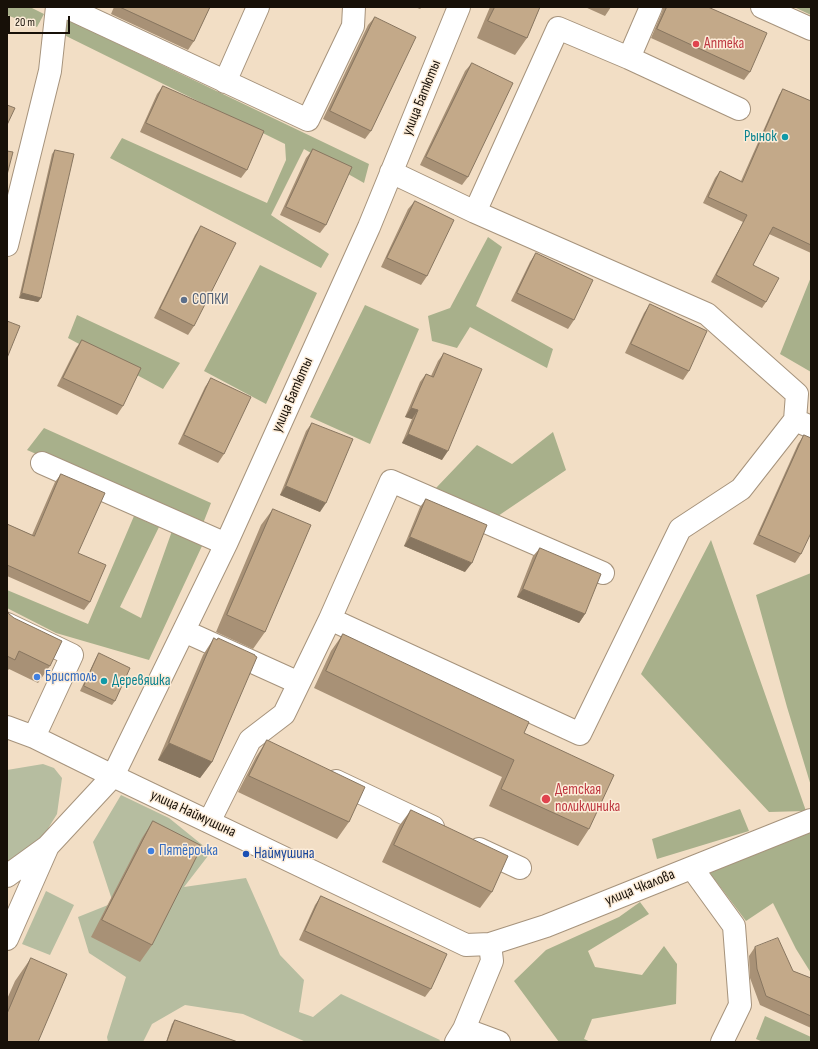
<!DOCTYPE html>
<html>
<head>
<meta charset="utf-8">
<style>
  body { margin:0 }
  #map { position:relative; width:818px; height:1049px; overflow:hidden; background:#f2dec5; font-family:"Sofia Sans Condensed",sans-serif }
  canvas { display:block }
  .frame { position:absolute; inset:0; border:8px solid #171008; pointer-events:none }
  .scale { position:absolute; left:8px; top:16px; width:62px; height:18px; box-sizing:border-box; border:2px solid #171008; border-top:0; padding-left:5px; font-size:12px; line-height:14px; white-space:nowrap; color:#171008; -webkit-text-stroke:3px #fcecd8; paint-order:stroke }
</style>
</head>
<body>
<div id="map">
<canvas width="818" height="1049"></canvas>
<div class="frame"></div>
<div class="scale">20 m</div>
</div>
<script>
const ctx = document.querySelector('canvas').getContext('2d');
ctx.lineJoin = 'round';
function paint(path, color) { ctx.fillStyle = color; ctx.fill(path, 'evenodd'); }
function strokePath(path, color, width, dash) { ctx.strokeStyle = color; ctx.lineWidth = width; ctx.lineCap = dash ? 'butt' : 'round'; ctx.setLineDash(dash || []); ctx.stroke(path); }
function drawText(font, color, halo, rows, align = 'center') {
  ctx.font = font + ' "Sofia Sans Condensed",sans-serif'; ctx.lineWidth = 3; ctx.setLineDash([]); ctx.textBaseline = 'middle'; ctx.strokeStyle = halo; ctx.fillStyle = color; for (const [text, x, y, turn = 0] of rows) {
    ctx.save(); ctx.translate(x, y); ctx.rotate((+turn || 0) * Math.PI / 180); ctx.textAlign = isNaN(turn) ? turn : align; if (halo) ctx.strokeText(text, 0, 0); ctx.fillText(text, 0, 0); ctx.restore();
  }
}
paint(new Path2D(`
  M43 764 54 768 62 778 57 814 33 853 7 871V770Z
  M121 795 169 818 211 852 184 887 246 878 280 955 304 980 299 1012 313 1017 341 994 440 1040 439 1042H306L243 1014 185 1005 152 1024 143 1042H108L107 1037 126 977 89 953 78 917 113 903 93 842Z
  M46 891 74 905 50 955 22 944Z`), '#b6bda0');
paint(new Path2D(`
  M7 7H30L44 14 37 27 7 15Z
  M794 7H811V15Z
  M64 18 369 164 364 183 304 149 271 215 329 254 321 268 110 158 122 138 267 203 286 160 285 144 62 34Z
  M488 237 502 247 476 306 553 349 547 368 470 327 457 348 432 341 428 316 450 308Z
  M260 265 317 293 266 404 204 371Z
  M811 277V372L780 354Z
  M365 305 419 329 370 444 310 417Z
  M77 315 180 363 163 389 68 338Z
  M44 428 211 503 202 526 27 450Z
  M553 432 566 470 495 518 436 488 477 445 512 464Z
  M134 516 159 527 120 607 141 618 172 531 202 546 149 660 56 633 7 608V590L88 624Z
  M711 540 806 811 769 812 641 674Z
  M811 573V716L810 717 811 719V786L787 707 756 595Z
  M740 809 749 831 657 859 652 839Z
  M811 832V973L796 949 773 903 746 921 709 872Z
  M640 902 649 914 588 951 595 967 642 975 664 946 677 964 676 1004 592 1019 584 1039 591 1042H559L514 981 546 950 619 917Z
  M765 1016 811 1037V1042H763L756 1039Z`), '#a8b08b');
const minor = new Path2D(`
  M66 7 308 120 353 26 354 7
  M762 7 811 29
  M629 58 651 7
  M225 82 258 7
  M391 172 475 212 707 314 797 394 795 420 811 427
  M475 212 558 28 629 58 739 109
  M7 245 50 71 57 7
  M42 463 226 544
  M330 619 391 481 603 573
  M7 624 72 655 34 737
  M184 631 299 683
  M7 727 34 737 113 776 466 945 490 944 546 926 811 820
  M336 781 433 827
  M209 822 250 740 284 714 330 619 580 734 680 529 741 489 795 420
  M479 849 520 868
  M692 868 734 926 740 1005 722 1042
  M7 876 47 847
  M7 939 48 846 113 776 226 544 369 227 459 7
  M464 1029 499 1042
  M456 1042 464 1029 492 961 490 944`);
strokePath(minor, '#a6937c', 24);
strokePath(minor, '#fff', 22);
paint(new Path2D(`
  M114 7H210L194 41 188 50 111 14Z
  M415 7H422L420 9Z
  M490 7H540L527 38 515 55 477 38Z
  M585 7H611L605 16Z
  M663 7H708L750 72 744 80 651 38 662 12Z
  M375 17 371 131 365 139 323 119 368 25Z
  M472 63 468 177 462 185 420 165 465 71Z
  M163 86 247 170 241 178 140 132 157 94Z
  M783 89 811 101V253L769 234 753 265 766 302 762 308 711 282 743 222 703 203 715 178 720 171 741 181 779 95Z
  M313 149 326 225 320 233 280 215 306 158Z
  M55 150 41 298 38 302 19 298 52 154Z
  M415 201 427 276 421 285 381 267 408 209Z
  M201 226 194 326 188 335 154 318 195 235Z
  M536 253 574 320 568 329 511 301 530 262Z
  M650 304 689 371 683 380 625 353 644 313Z
  M82 340 123 406 117 415 57 386 76 348Z
  M444 353 442 460 402 443 412 419 405 417 420 382 426 374 431 376 438 361Z
  M211 378 224 454 218 463 178 444 205 387Z
  M312 423 320 512 280 495 306 431Z
  M804 435 801 554 795 563 753 544 798 444Z
  M61 474 78 553 90 602 84 610 7 576V524L32 535 55 482Z
  M426 499 465 572 404 546 420 507Z
  M273 509 265 632 253 649 216 632 261 525Z
  M540 548 585 614 579 623 517 597 533 556Z
  M7 610 9 614 50 666 38 683 9 669 7 671Z
  M343 634 524 733 589 829 578 846 489 806 502 777 314 688 331 651Z
  M214 638 212 762 200 778 158 760 203 655Z
  M99 653 115 701 112 705 80 691 96 658Z
  M267 740 349 822 337 839 238 792 256 757Z
  M411 810 492 892 480 908 382 862 399 826Z
  M153 821 152 945 140 962 91 937 142 838Z
  M321 896 431 989 425 997 299 940 315 905Z
  M755 947 793 971 811 978V1028L760 1005 750 978 749 956Z
  M31 958 7 1042V999L15 981Z
  M175 1020 238 1042H166L172 1024Z`), '#a89176');
paint(new Path2D(`
  M22 293 41 298 38 302 19 298Z
  M411 408 418 410 412 419 405 417Z
  M408 434 448 451 442 460 402 443Z
  M286 486 326 503 320 512 280 495Z
  M410 537 472 563 465 572 404 546Z
  M523 589 585 614 579 623 517 597Z
  M169 743 212 762 200 778 158 760Z`), '#887660');
const building = new Path2D(`
  M120 7H210L194 41Z
  M495 7H540L527 38 488 21Z
  M667 7H708L767 33 750 72 657 29Z
  M375 17 416 37 371 131 330 111Z
  M472 63 513 83 468 177 426 157Z
  M163 86 264 131 247 170 146 123Z
  M783 89 811 101V245L773 227 753 265 779 278 766 302 716 275 747 215 708 197 720 171 742 182Z
  M7 105 15 108 7 125Z
  M313 149 352 167 326 225 286 207Z
  M55 150 74 154 41 298 22 293Z
  M7 151 13 152 7 175Z
  M415 201 454 220 427 276 387 258Z
  M201 226 236 243 194 326 160 309Z
  M536 253 593 280 574 320 517 293Z
  M650 304 707 331 689 371 631 344Z
  M7 321 20 326 7 358Z
  M82 340 141 368 123 406 63 378Z
  M444 353 482 369 448 451 408 434 418 410 411 408 426 374 433 377Z
  M211 378 251 397 224 454 184 435Z
  M312 423 353 439 326 503 286 486Z
  M804 435 811 438V533L801 554 759 535Z
  M61 474 105 493 78 553 106 565 90 602 7 565V524L34 536Z
  M426 499 487 525 472 563 410 537Z
  M273 509 311 525 265 632 227 615Z
  M540 548 601 574 585 614 523 589Z
  M7 610 9 614 14 618 62 641 50 666 19 651 15 660 7 656Z
  M343 634 529 722 524 733 614 775 589 829 501 789 514 760 326 671Z
  M214 638 217 640 218 638 255 655V656L257 657 212 762 169 743Z
  M99 653 130 668 115 701 84 686Z
  M267 740 365 787 349 822 249 776Z
  M411 810 508 856 492 892 394 845Z
  M153 821 202 846 152 945 102 920Z
  M321 896 447 954 431 989 305 931Z
  M778 938 793 971 811 978V1016L766 996 757 969 755 947Z
  M31 958 67 974 38 1042H7V1014Z
  M175 1020 238 1042H167Z`);
paint(building, '#c3a989');
strokePath(building, '#887660', 1);
for (const [x, y, r, color] of [
  [696,44,4,"#e0444e"],
  [785,137,4,"#0f9aa8"],
  [184,300,4,"#5c6f8a"],
  [37,677,4,"#3f7fe0"],
  [104,681,4,"#0f9aa8"],
  [546,799,5,"#e0444e"],
  [151,851,4,"#3f7fe0"],
  [246,854,4,"#1a4fb4"]
]) { const dot = new Path2D(); dot.arc(x, y, r, 0, 2 * Math.PI); ctx.fillStyle = color; ctx.fill(dot); strokePath(dot, '#fcecd8', 1.5); }
drawText('15px', '#be3a42', '#fcecd8', [
  ["Аптека",704,44],
  ["Детская",555,790],
  ["поликлиника",555,807]
], 'left');
drawText('15px', '#171008', '#fcecd8', [
  ["улица Батюты",422,98,-68],
  ["улица Батюты",293,395,-66],
  ["улица Наймушина",193,814,25],
  ["улица Чкалова",640,888,-22]
]);
drawText('15px', '#0d838f', '#fcecd8', [
  ["Рынок",777,137],
  ["Деревяшка",112,681,"left"]
], 'right');
drawText('15px', '#4e5e75', '#fcecd8', [
  ["СОПКИ",192,300]
], 'left');
drawText('15px', '#366cbe', '#fcecd8', [
  ["Бристоль",45,677],
  ["Пятёрочка",159,851]
], 'left');
drawText('15px', '#164399', '#fcecd8', [
  ["Наймушина",254,854]
], 'left');
</script>
</body>
</html>
